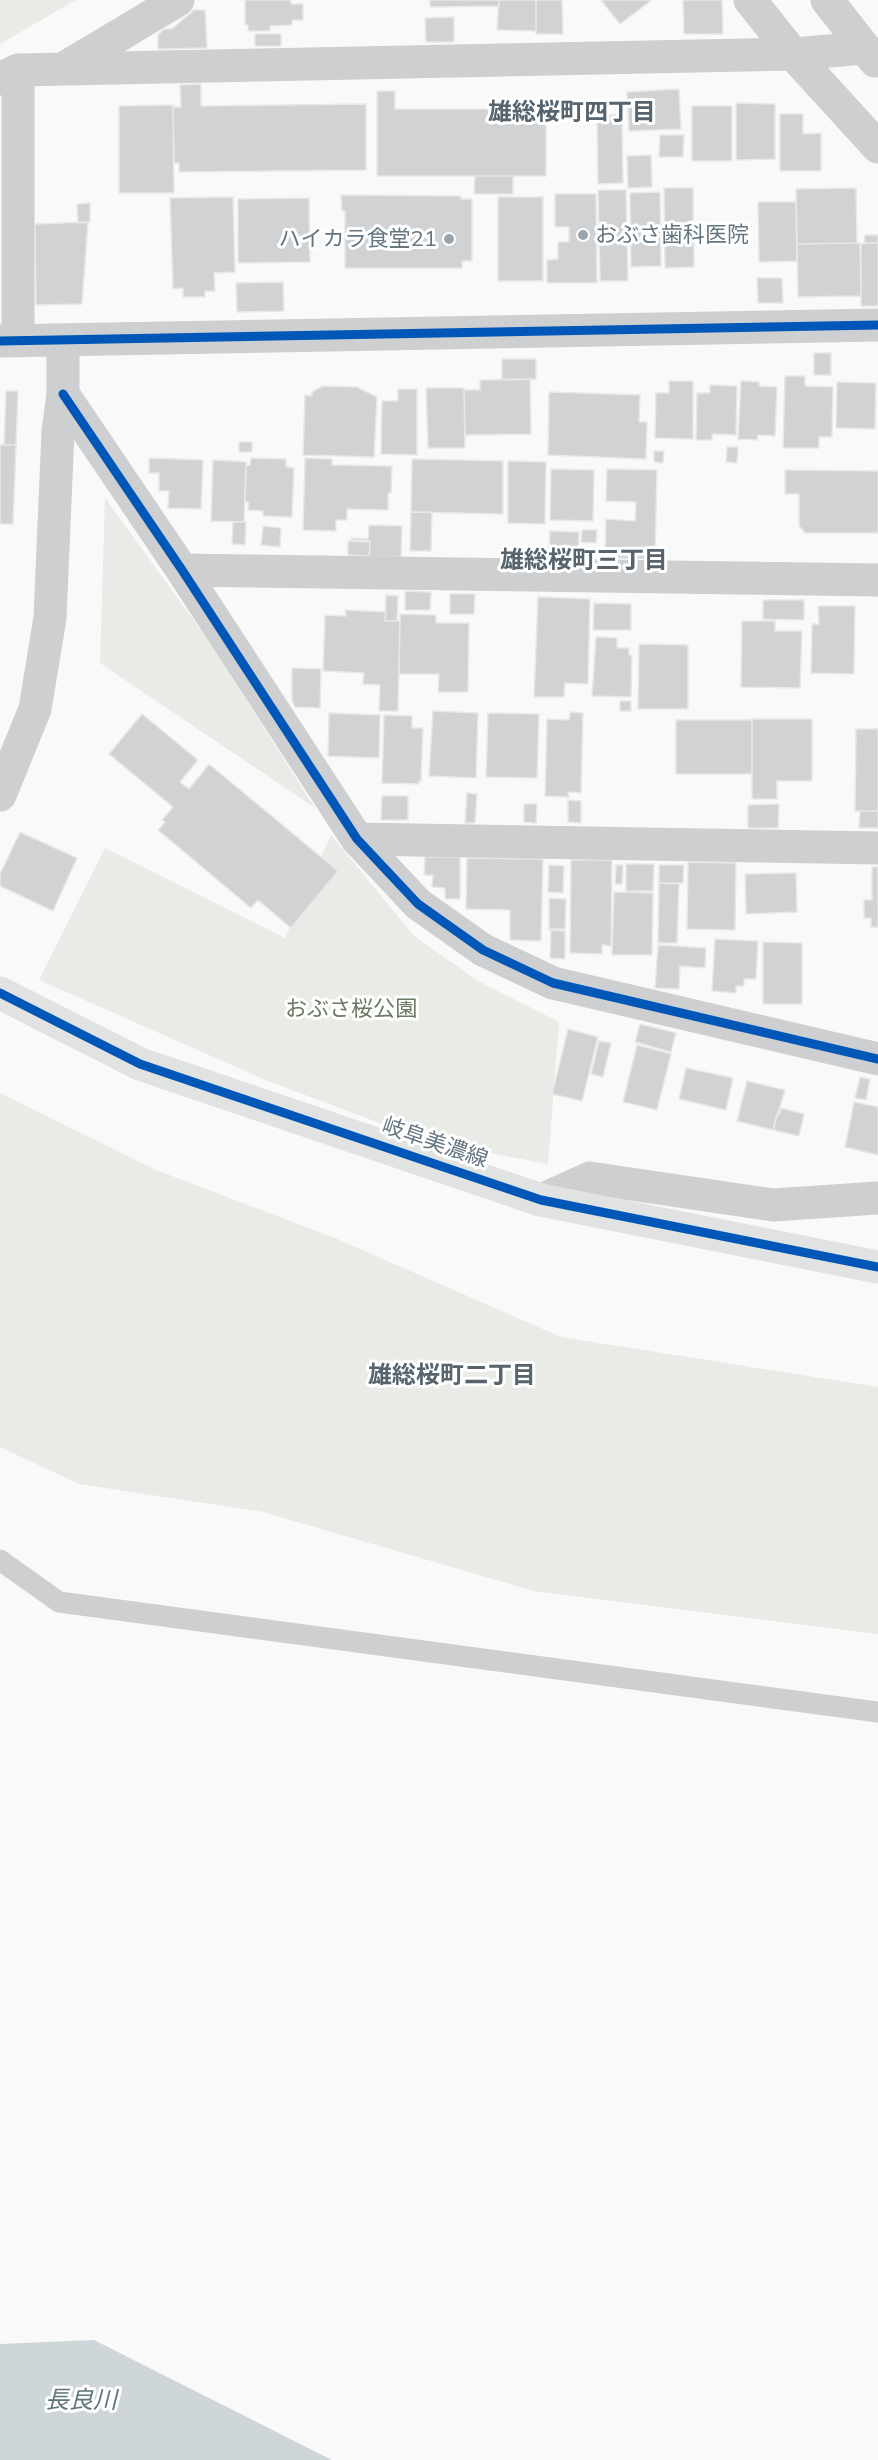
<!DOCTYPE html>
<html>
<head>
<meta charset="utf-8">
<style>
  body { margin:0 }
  canvas { display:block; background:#f9f9f9 }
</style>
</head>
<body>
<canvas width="878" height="2460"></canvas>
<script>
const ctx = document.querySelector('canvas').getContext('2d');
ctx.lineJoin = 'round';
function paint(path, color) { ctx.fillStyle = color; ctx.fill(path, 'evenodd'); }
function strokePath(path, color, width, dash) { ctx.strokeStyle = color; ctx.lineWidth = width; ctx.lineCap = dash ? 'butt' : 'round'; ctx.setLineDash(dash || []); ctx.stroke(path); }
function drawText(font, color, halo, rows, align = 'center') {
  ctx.font = font + ' Mulish,"Noto Sans JP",sans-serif'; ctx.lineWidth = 6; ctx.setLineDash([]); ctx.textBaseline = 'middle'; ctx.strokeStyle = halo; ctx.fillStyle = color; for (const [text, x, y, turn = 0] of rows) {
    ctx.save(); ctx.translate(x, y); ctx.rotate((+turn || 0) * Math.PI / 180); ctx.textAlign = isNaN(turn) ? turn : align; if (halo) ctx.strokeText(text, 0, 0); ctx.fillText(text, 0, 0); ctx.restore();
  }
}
paint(new Path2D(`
  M0 0H76L0 44Z
  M105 498 208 640 315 808 100 663Z
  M331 835 414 936 478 981 559 1022 548 1164 430 1142 268 1081 39 980 105 848 285 938Z
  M0 1093 156 1170 335 1238 561 1337 878 1387V1634L534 1591 263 1512 79 1484 0 1447Z`), '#e8ebe6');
paint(new Path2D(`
  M94 2340 332 2460H0V2344Z`), '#ced6d9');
const building = new Path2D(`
  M245 0H291V4H303V20H292V25L270 26V31H248V25H245Z
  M430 0H499V6L430 7Z
  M499 0H536V31L497 30Z
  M536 0H562L563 34H536Z
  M601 0H652L620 24Z
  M683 0H722L723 34H684Z
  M194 10H205L207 48 158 49V35L164 29H172Z
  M454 17V42H426L425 18Z
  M255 34H281V46H255Z
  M201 84V106L366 104V170L179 172V163H174L173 107H181L180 85Z
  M679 89 681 129 629 131 627 92Z
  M377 91H395V109H509V101L530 102V111H546V176H377Z
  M736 103 775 104V159L736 160Z
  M173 105 174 193H119V106Z
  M692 106H732V161H692Z
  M780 114H803V134L821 133V171H780Z
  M597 115H622L623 183 598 184Z
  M660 135H684L683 157H659Z
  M651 155 652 187 628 188 627 156Z
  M475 176H513V194H474Z
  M664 188H693L694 267 665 268Z
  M856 188 857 243 797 244 796 189Z
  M598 190H626L628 281H600Z
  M660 192 661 266 631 267 630 193Z
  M555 194H596L597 283H547V260L558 259V242H569V227H555Z
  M341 195 461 196V199H472V261H462V268H345V211H342Z
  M233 197 235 272 214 273 215 291H205V297H183V288L173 289 170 198Z
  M498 197H543V281H498Z
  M309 198 310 262 238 263V199Z
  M758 202H796L797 261 759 262Z
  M90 203V222L78 223 77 204Z
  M88 222 82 304 36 305 35 224Z
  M865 235H878V243H864Z
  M860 243 861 296 798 297 797 244Z
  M864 243H878V306H861V244Z
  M757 278H782L783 303H758Z
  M283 282 284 311 237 312 236 283Z
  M814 353H831V375H814Z
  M502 359H536V379L502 380Z
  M785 376H805V386L833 387 832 437H819V448H783Z
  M530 379 531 434 465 435 464 390H480V380Z
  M669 381H693V439L655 438 656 393H669Z
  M741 381 759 382V386L777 387 775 436 758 435 757 440 738 439Z
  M837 382 876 383 875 429 836 428Z
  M710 385 737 386 736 435 712 434V440H696L697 393H710Z
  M323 386 357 387 377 397 374 457 303 455 305 395 312 396V392Z
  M426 388H464L465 448H428Z
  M398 389H417V455L381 454 382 401H398Z
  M6 391H18L16 445H4Z
  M549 392 640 395 639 422H647L646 459 548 455Z
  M239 442H252V452H239Z
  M0 445H16L13 524H0Z
  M727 447H738L737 463 726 462Z
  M654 451H664L663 463 654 462Z
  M149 458 203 460 201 509 168 508 169 491H159V473H149Z
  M251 458 286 459V467L294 468 292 517 263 516V511L248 510 249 502H245L246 466 250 465Z
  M305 458 332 459V465L392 466 391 493H388V510L347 509V520H336V531L303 530Z
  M412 459 503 461V514L411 512Z
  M213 460 246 462 244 522 211 521Z
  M508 461 546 462 545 524 508 523Z
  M551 469 594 470 593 521 550 520Z
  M607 469 657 470 655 559 605 558 606 519 635 521 636 502 606 501Z
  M785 470 878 471V533H805L799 526V494H785Z
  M411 512H432L431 551H410Z
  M233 522H246L245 545 232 544Z
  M369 525 402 526 401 557H369L370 541 351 540 352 538 368 539Z
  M263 526 281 528 280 547 261 545Z
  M582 530H597L596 543 581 542Z
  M550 531 579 532 578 558 549 557Z
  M348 541 370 542 369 556 348 555Z
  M405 591 431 592 430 610H405Z
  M450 594H475L474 614H450Z
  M386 595 398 596 397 621H385Z
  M538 597 590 599 588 684 565 683 564 697H534Z
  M763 600H804V620L763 619Z
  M594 603 631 604V630H593Z
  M818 606H855L854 674 811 673 812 624H819Z
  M345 610 386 612 385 621H400L398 711H379L380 685 363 684 364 673 323 671 325 615 346 616Z
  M400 614 436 615V623H469L468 692H438L439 674H399Z
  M742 621H775V631H802L800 688 741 687Z
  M596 637 617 638V648H629V655H632L631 697 592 696Z
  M639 644 688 645V709H638Z
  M292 668 321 669 320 708 295 707 292 701Z
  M620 701H631V711H620Z
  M433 711 478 713 476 778 429 776Z
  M570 712 583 713 581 793 568 792 569 797 545 796 547 719 569 720Z
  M329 713 380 715 379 758 328 756Z
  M488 713 539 714 537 778 486 777Z
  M142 714 198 760 180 782 189 789 209 764 338 871 291 928 258 900 251 908 158 830 165 822 162 820 173 807 109 754Z
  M384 715 412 716V728H423L421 781 419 780V784L382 783Z
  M752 719H812V781H777V799H752Z
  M676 720H752V774H676Z
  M856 729H878V811H855Z
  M467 793 477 794 475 823H465Z
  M382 796H408V820H381Z
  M568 800 581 801V823L568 822Z
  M524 804H537L536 823 524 822Z
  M779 804 778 828H748V805Z
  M860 811H878V828H859Z
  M20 832 77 858 53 911 0 886V874Z
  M425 857H460V899H445V888L432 887 433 875H424Z
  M467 858 543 859 541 941 510 940V910L466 909Z
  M571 860H612L611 946 602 945V954L570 953Z
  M688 862 736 863 735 930 687 929Z
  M626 864H654L653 891H626Z
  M549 865 564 866 563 893 548 892Z
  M616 865H623L622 884H615Z
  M659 865H684L683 883H659Z
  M872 867H878V927H871V918H864V900H872Z
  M796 873 797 912 746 914 745 874Z
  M659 883 679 884 677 943H658Z
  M614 892 653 893 652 955H612Z
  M549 898 566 899 565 929H549Z
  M551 930 565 931V959L550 958Z
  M715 939 758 941 756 979H744V986H736V993L712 991Z
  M763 942 802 943V1004H763Z
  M658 945 706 948 705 968 680 966 679 989 655 988Z
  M640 1024 676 1033 671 1052 635 1042Z
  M568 1029 598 1037 582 1101 552 1094Z
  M599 1041 611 1043 603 1077 591 1074Z
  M637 1045 671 1054 657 1110 623 1102Z
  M686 1068 733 1078 726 1110 679 1099Z
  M860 1077 870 1079 866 1100 855 1098Z
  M747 1081 785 1090 773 1130 737 1121Z
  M854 1102 878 1107V1155L845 1147Z
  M781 1108 804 1114 799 1136 773 1130 777 1114 779 1115Z`);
paint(building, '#d0d2d3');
strokePath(building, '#e8e8e8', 1.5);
strokePath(new Path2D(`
  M0 1560 59 1602 878 1712`), '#cecfd0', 21);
strokePath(new Path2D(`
  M750 0 793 54 878 147
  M827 0 875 61
  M66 67 178 0
  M18 70V341
  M0 79 18 70 793 54 865 48
  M0 341 878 325
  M63 394 182 570 357 839 418 904 483 950 553 983 878 1059
  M182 570 878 580
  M0 795 35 709 50 618 58 431 63 394V340
  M357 839 878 848
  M541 1200 590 1178 773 1205 878 1198`), '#cecfd0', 33);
strokePath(new Path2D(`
  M0 993 140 1064 541 1200 878 1267`), '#e1e2e2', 33);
strokePath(new Path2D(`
  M0 341 878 325
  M63 394 182 570 357 839 418 904 483 950 553 983 878 1059
  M0 993 140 1064 541 1200 878 1267`), '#0057b8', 9);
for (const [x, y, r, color] of [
  [583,235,6,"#99a4ac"],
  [449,239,6,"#99a4ac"]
]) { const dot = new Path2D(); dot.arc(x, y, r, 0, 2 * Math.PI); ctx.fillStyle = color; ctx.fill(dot); strokePath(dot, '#fff', 2); }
drawText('22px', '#657683', '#fff', [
  ["おぶさ歯科医院",595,235],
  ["ハイカラ食堂21",437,239,"right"]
], 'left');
drawText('22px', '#687a64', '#fff', [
  ["おぶさ桜公園",351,1009]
]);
drawText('22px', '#657683', '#fff', [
  ["岐阜美濃線",435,1143,19]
]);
drawText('bold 24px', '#57646e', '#fff', [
  ["雄総桜町四丁目",572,113],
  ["雄総桜町三丁目",584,561],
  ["雄総桜町二丁目",452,1376]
]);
drawText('italic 24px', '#60757c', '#fff', [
  ["長良川",81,2401]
]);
</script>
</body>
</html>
